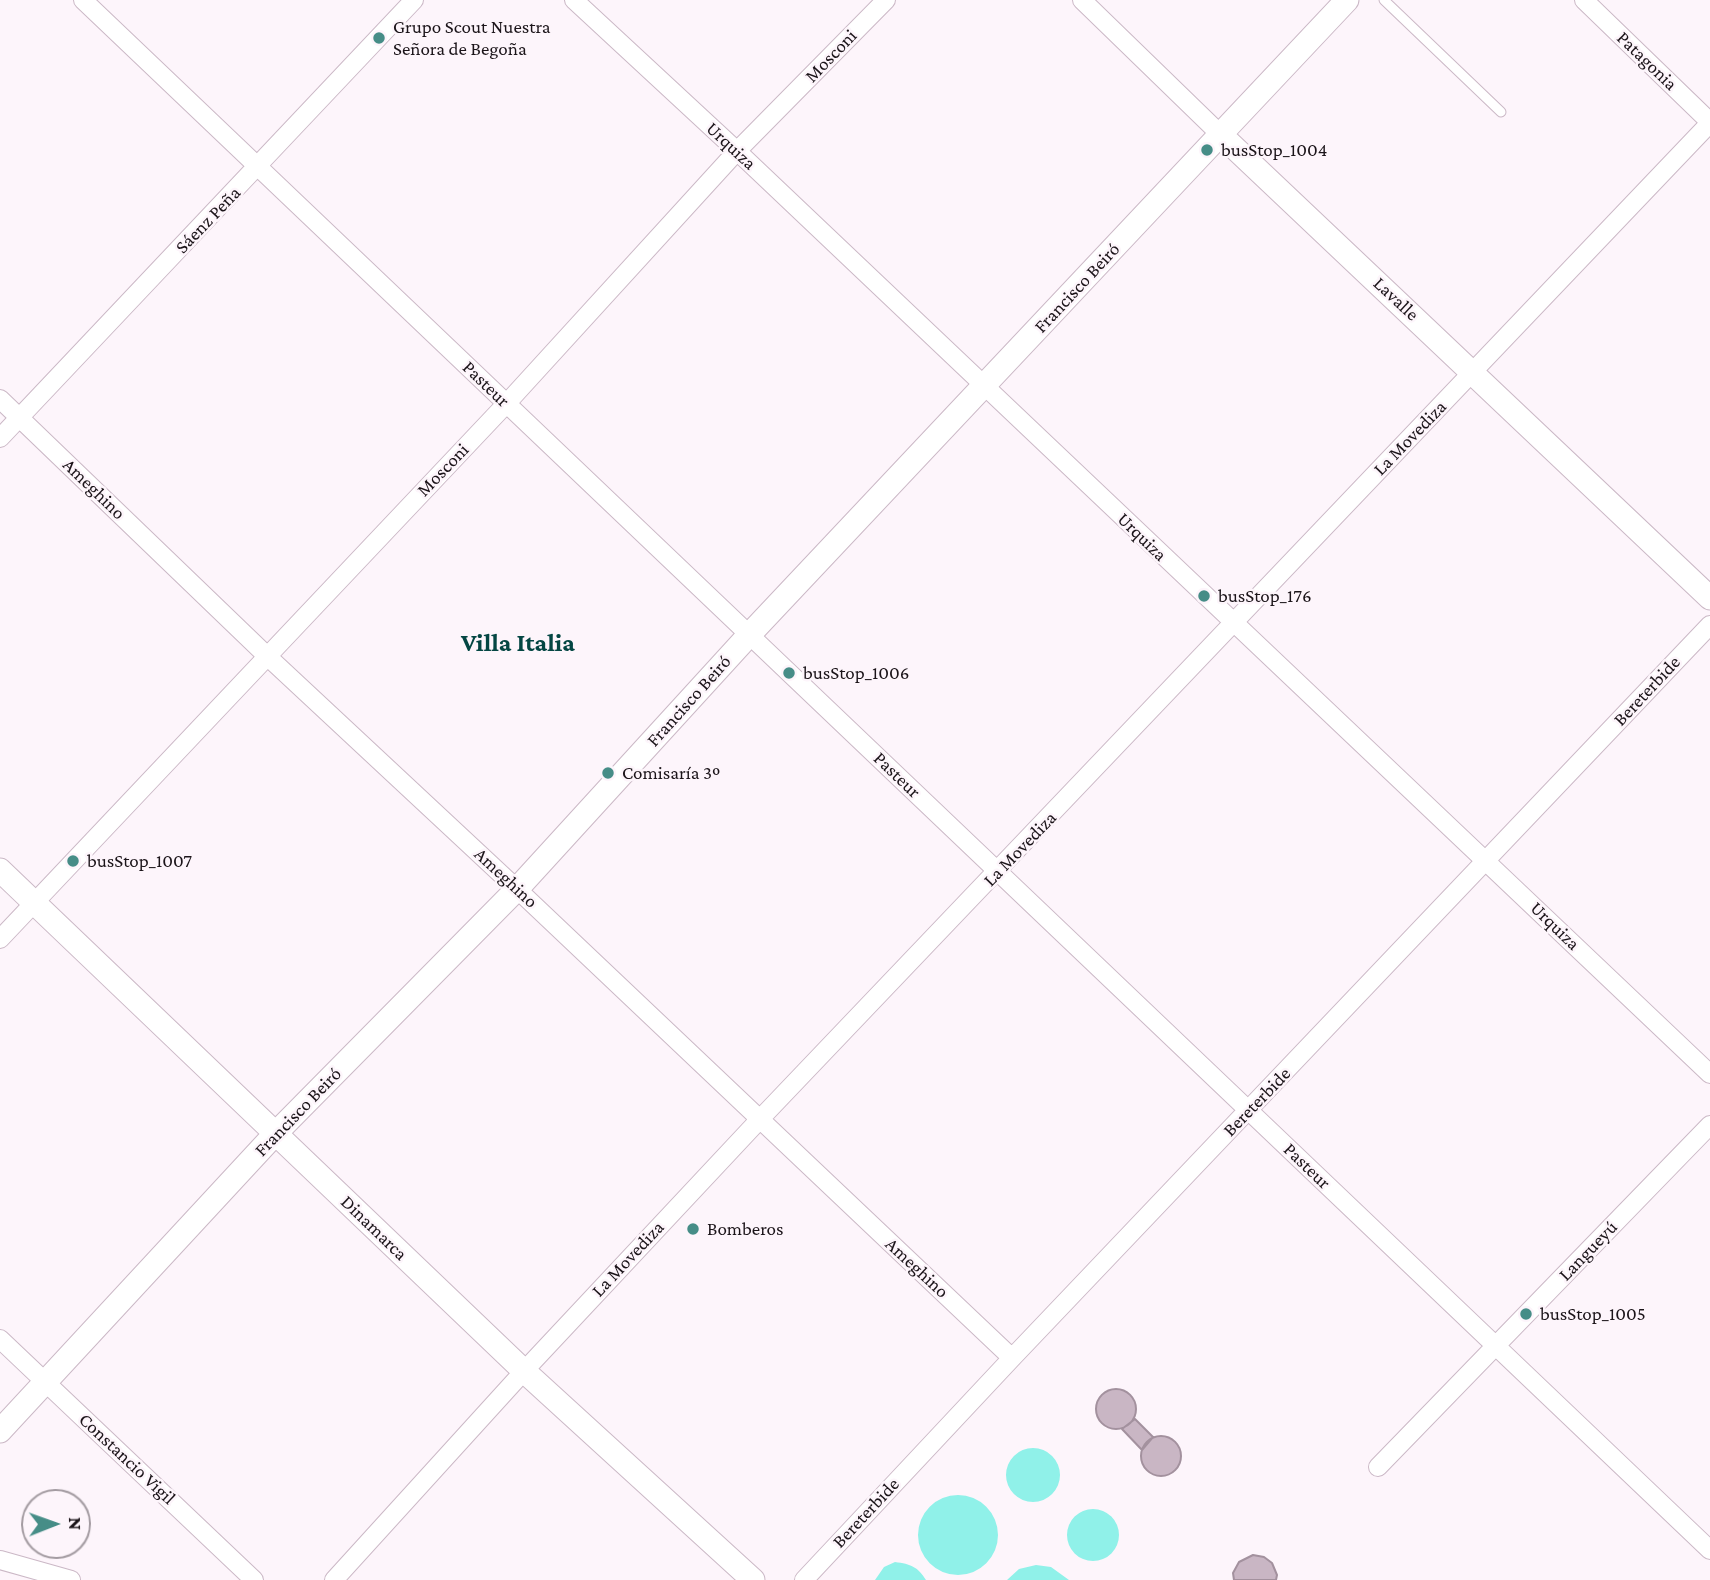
<!DOCTYPE html>
<html>
<head>
<meta charset="utf-8">
<style>
  body { margin:0 }
  #map { position:relative; width:1710px; height:1580px; overflow:hidden; background:#fdf5fb; font-family:"Crimson Pro",serif }
  canvas { display:block }
  .north { position:absolute; left:21px; top:1489px; width:70px; height:70px; box-sizing:border-box; background:#fdf5fb; border:2px solid #a39ba1; border-radius:50%; rotate:89deg; font-size:19px; font-weight:700; line-height:28px; text-align:center; color:#1b1419 }
  .north::after { content:''; display:block; margin:auto; width:24px; height:32px; background:#468d87; clip-path:polygon(50% 0,100% 100%,50% 72%,0 100%) }
</style>
</head>
<body>
<div id="map">
<canvas width="1710" height="1580"></canvas>
<div class="north">N</div>
</div>
<script>
const ctx = document.querySelector('canvas').getContext('2d');
ctx.lineJoin = 'round';
function paint(path, color) { ctx.fillStyle = color; ctx.fill(path, 'evenodd'); }
function strokePath(path, color, width, dash) { ctx.strokeStyle = color; ctx.lineWidth = width; ctx.lineCap = dash ? 'butt' : 'round'; ctx.setLineDash(dash || []); ctx.stroke(path); }
function drawText(font, color, halo, rows, align = 'center') {
  ctx.font = font + ' "Crimson Pro",serif'; ctx.lineWidth = 5; ctx.setLineDash([]); ctx.textBaseline = 'middle'; ctx.strokeStyle = halo; ctx.fillStyle = color; for (const [text, x, y, turn = 0] of rows) {
    ctx.save(); ctx.translate(x, y); ctx.rotate((+turn || 0) * Math.PI / 180); ctx.textAlign = isNaN(turn) ? turn : align; if (halo) ctx.strokeText(text, 0, 0); ctx.fillText(text, 0, 0); ctx.restore();
  }
}
paint(new Path2D(`
  M1006 1475a27 27 0 1 1 54 0a27 27 0 1 1-54 0Z
  M918 1535a40 40 0 1 1 80 0a40 40 0 1 1-80 0Z
  M1067 1535a26 26 0 1 1 52 0a26 26 0 1 1-52 0Z
  M895 1562C911 1564 918 1567 926 1580H875L884 1567Z
  M1036 1565 1051 1567 1069 1580H1007L1019 1569Z`), '#90f1e9');
const building = new Path2D(`
  M1096 1409a20 20 0 1 1 40 0a20 20 0 1 1-40 0Z
  M1135 1419 1153 1437 1142 1450 1122 1429Z
  M1141 1456a20 20 0 1 1 40 0a20 20 0 1 1-40 0Z
  M1253 1555 1264 1557 1272 1563 1277 1575 1276 1580H1234L1233 1573 1239 1562Z`);
paint(building, '#c9b6c4');
strokePath(building, '#a3919e', 2);
const service = new Path2D(`
  M1384 0 1501 112`);
const minor = new Path2D(`
  M83 0 1710 1550
  M574 0 737 151 1710 1074
  M1082 0 1221 135
  M1584 0 1710 122
  M0 399 266 655 517 889 1012 1358
  M0 438 414 0
  M0 939 507 403 737 151 886 0
  M0 1339 254 1580
  M1378 1467 1710 1125
  M0 1560 71 1580
  M334 1580 524 1371 760 1119 1710 123
  M804 1580 1012 1358 1710 625`);
const tertiary = new Path2D(`
  M1221 135 1710 598
  M0 870 524 1371 753 1580
  M0 1431 275 1134 517 889 749 635 1347 0`);
strokePath(service, '#cbb8c6', 11);
strokePath(minor, '#cbb8c6', 20);
strokePath(tertiary, '#cbb8c6', 25);
strokePath(service, '#fff', 9);
strokePath(minor, '#fff', 18);
strokePath(tertiary, '#fff', 23);
for (const [x, y, r, color] of [
  [379,38,7,"#468d87"],
  [1207,150,7,"#468d87"],
  [1204,596,7,"#468d87"],
  [789,673,7,"#468d87"],
  [608,773,7,"#468d87"],
  [73,861,7,"#468d87"],
  [693,1229,7,"#468d87"],
  [1526,1314,7,"#468d87"]
]) { const dot = new Path2D(); dot.arc(x, y, r, 0, 2 * Math.PI); ctx.fillStyle = color; ctx.fill(dot); strokePath(dot, '#fdf5fb', 2.5); }
drawText('19px', '#1b1419', '#fdf5fb', [
  ["Grupo Scout Nuestra",393,27],
  ["Señora de Begoña",393,49],
  ["busStop_1004",1221,150],
  ["busStop_176",1218,596],
  ["busStop_1006",803,673],
  ["Comisaría 3º",622,773],
  ["busStop_1007",87,861],
  ["Bomberos",707,1229],
  ["busStop_1005",1540,1314]
], 'left');
drawText('19px', '#1b1419', '#fdf5fb', [
  ["Mosconi",831,56,-46],
  ["Patagonia",1647,61,44],
  ["Urquiza",731,146,43],
  ["Sáenz Peña",208,220,-46],
  ["Francisco Beiró",1077,288,-47],
  ["Lavalle",1396,299,43],
  ["Pasteur",486,384,44],
  ["La Movediza",1410,438,-46],
  ["Mosconi",443,470,-46],
  ["Ameghino",94,489,44],
  ["Urquiza",1142,537,44],
  ["Bereterbide",1647,691,-47],
  ["Francisco Beiró",689,701,-48],
  ["Pasteur",897,775,44],
  ["La Movediza",1020,849,-46],
  ["Ameghino",506,878,43],
  ["Urquiza",1555,926,44],
  ["Bereterbide",1257,1102,-46],
  ["Francisco Beiró",298,1112,-46],
  ["Pasteur",1307,1166,44],
  ["Dinamarca",374,1228,44],
  ["Langueyú",1588,1251,-46],
  ["La Movediza",628,1259,-47],
  ["Ameghino",917,1268,43],
  ["Constancio Vigil",127,1459,43],
  ["Bereterbide",866,1513,-47]
]);
drawText('bold 26px', '#044643', '#fdf5fb', [
  ["Villa Italia",518,643]
]);
</script>
</body>
</html>
